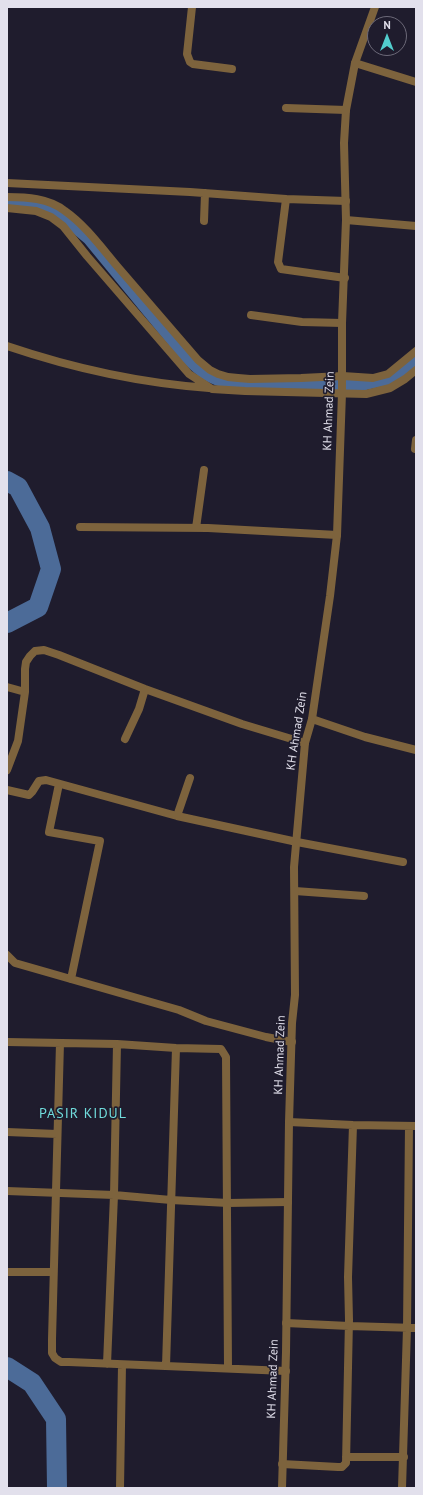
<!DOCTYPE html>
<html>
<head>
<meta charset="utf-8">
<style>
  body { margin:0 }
  #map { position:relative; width:423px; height:1495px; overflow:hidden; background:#1f1c2d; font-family:"PT Sans",sans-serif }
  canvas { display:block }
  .frame { position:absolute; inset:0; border:8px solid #e2e0ec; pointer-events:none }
  .north { position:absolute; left:367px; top:16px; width:40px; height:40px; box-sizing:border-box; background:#1f1c2d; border:1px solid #6d6a79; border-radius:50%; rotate:0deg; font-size:11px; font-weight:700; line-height:16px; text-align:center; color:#e2e0ec }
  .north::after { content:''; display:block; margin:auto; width:14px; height:18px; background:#52cdcd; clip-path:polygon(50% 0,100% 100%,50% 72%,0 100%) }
</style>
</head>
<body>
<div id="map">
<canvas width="423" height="1495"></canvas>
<div class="frame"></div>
<div class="north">N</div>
</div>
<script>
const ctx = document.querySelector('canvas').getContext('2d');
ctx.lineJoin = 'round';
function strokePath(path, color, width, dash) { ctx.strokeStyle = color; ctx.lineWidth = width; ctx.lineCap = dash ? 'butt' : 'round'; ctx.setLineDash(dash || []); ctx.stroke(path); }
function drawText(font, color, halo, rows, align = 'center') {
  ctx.font = font + ' "PT Sans",sans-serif'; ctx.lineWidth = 3.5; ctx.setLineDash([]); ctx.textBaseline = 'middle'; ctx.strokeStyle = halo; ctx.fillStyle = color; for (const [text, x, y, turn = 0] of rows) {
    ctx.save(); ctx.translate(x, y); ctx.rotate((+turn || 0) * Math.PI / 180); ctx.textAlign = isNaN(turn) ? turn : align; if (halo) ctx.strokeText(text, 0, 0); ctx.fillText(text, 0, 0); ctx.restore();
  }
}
strokePath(new Path2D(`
  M7 202H27L58 213 89 239 185 356C202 373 208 378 232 384L362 385 389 379 416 361`), '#4c6b98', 12);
strokePath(new Path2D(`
  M7 481 18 487 40 528 51 569 38 607 7 623
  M7 1367 32 1383 56 1419 57 1488`), '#4c6b98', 20);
strokePath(new Path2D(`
  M192 7 187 54 190 62 193 64 232 69
  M355 63 416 82
  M286 108 346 110
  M7 183 190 192 286 199 346 201
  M7 197C26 197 49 198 65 211 85 225 101 247 117 266 144 297 171 329 198 360L210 370 218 374 228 377 238 378 250 379 301 378 343 376 373 378 388 374 416 351
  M286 199 278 262 281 269 345 278
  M7 208 36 211 51 217 63 226 87 256 189 374 212 389 245 391 366 394 390 388 405 379 416 370
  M346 220 416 226
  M204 221 205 193
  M251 315 302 322 342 323
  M7 346C72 368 140 383 209 388
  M415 449 416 440
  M80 527 208 528 337 535
  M196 528 204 470
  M7 687 25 692
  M312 719 365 737 416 750
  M125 739 139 709 145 689
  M7 770 18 741 25 692V669L26 662 30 656 35 651 44 650 59 655 145 689 242 724 305 743
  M190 778 177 816 297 842 403 862
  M59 784 49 832 100 841 71 979
  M7 790 29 795 32 792 39 781 46 780 177 816
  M295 891 364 896
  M7 955 15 963 179 1010 206 1021 266 1037 292 1042
  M7 1042 117 1044 176 1048 221 1049 226 1057 228 1368
  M60 1043 52 1339V1353L55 1358 61 1362H69L286 1371
  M289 1122 353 1125 416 1126
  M7 1132 57 1134
  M7 1191 114 1195 171 1200 228 1203 288 1202
  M7 1272H53
  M286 1323 349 1326 416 1328
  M107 1364 114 1195 117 1044
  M166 1366 176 1048
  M346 1457H404
  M282 1464 338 1467H342L346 1463 349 1320 348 1277 353 1125
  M120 1488 122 1365
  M402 1488 407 1328 409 1126`), '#7d633d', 8);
strokePath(new Path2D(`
  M282 1488 286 1352 289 1122 292 1023 295 995 294 867 305 743 312 719 330 596 337 535 342 393V323L346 220 344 143 346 110 355 63 375 7`), '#7d633d', 8);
drawText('12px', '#e2e0ec', '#1f1c2d', [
  ["KH Ahmad Zein",329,411,-88],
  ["KH Ahmad Zein",297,731,-81],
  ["KH Ahmad Zein",280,1055,-88],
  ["KH Ahmad Zein",273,1379,-88]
]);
ctx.letterSpacing = '1px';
drawText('14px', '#70dcdc', '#1f1c2d', [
  ["PASIR KIDUL",83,1114]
]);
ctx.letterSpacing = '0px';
</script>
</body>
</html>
